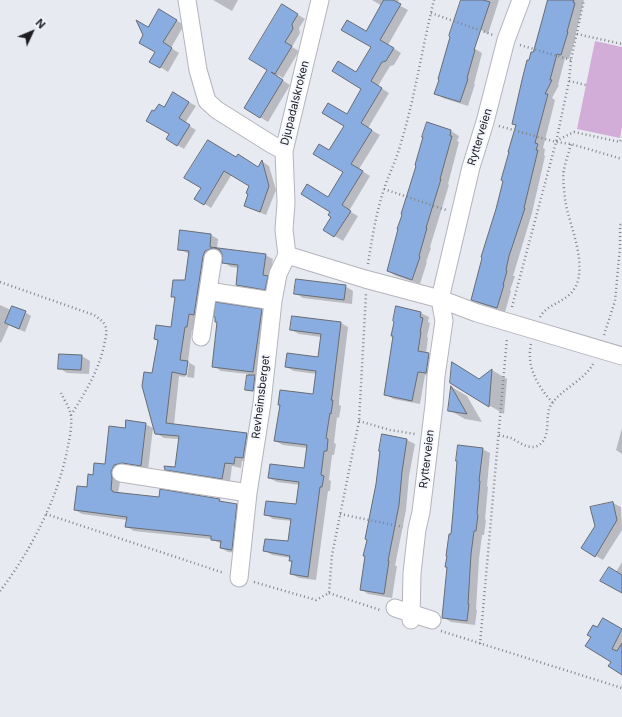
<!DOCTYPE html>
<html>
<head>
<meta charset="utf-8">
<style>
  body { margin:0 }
  #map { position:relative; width:622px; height:717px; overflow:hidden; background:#e8eaf2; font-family:Inter,sans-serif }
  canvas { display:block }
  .north { position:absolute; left:12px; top:12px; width:40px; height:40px; -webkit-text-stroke:3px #f5f7ff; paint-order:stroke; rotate:46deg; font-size:11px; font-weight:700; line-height:16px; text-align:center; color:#1d1d20 }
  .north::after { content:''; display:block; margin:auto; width:14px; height:18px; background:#1d1d20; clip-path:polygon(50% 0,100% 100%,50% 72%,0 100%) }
</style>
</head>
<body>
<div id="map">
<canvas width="622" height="717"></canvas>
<div class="north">N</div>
</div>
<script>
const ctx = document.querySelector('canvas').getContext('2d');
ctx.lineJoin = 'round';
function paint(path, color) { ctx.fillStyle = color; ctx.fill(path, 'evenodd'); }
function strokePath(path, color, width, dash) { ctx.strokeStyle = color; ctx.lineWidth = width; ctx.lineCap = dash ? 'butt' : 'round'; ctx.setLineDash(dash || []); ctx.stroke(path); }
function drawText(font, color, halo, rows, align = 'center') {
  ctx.font = font + ' Inter,sans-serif'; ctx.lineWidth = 4; ctx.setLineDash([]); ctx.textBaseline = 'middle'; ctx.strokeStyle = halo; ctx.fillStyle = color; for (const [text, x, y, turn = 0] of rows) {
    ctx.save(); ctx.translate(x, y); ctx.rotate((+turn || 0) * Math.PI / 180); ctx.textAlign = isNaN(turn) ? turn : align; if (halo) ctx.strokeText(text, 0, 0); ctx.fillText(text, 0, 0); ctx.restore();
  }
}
paint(new Path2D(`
  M595 41 622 47V127L620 138 577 129Z`), '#d2add8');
paint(new Path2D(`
  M213 0H238L232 11Z
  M372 0H399L397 4 408 10 388 45 401 53 394 65 390 66 378 86 389 93 368 128 380 135 359 169 370 176 349 211 358 216 343 241 325 230 333 217 328 198 344 172 330 152 346 126 347 115 363 89 357 74 372 47 366 33 382 6Z
  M462 0H499L488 34 481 30Z
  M547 0H584L575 37H576L569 59 565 58 558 85H559L552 98 555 100 543 148 545 149 544 155 545 156 532 213 513 276H515L510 290 511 291 505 312 480 304 472 300 497 210 517 126 513 124 529 61 534 54Z
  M159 10 184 25 171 48 179 53 168 72 151 61 156 52 148 28Z
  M290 10 305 19 299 28 300 33 292 47 299 51 283 78 278 75 277 77 290 85 268 122 245 108 269 70Z
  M451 35 482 53 474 84H475L468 106 443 98 435 93Z
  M173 93 196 106 185 123 196 130 184 149 167 139 170 134 154 113 164 108Z
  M428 123 451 131 459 136 457 141 459 142 448 184 449 185 430 247 431 248 426 262H427L420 284 396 276 388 271 417 166Z
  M237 158 259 168 263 162 269 166 276 190 266 215 245 206 250 186 232 174 211 208 196 198Z
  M181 231 211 235 218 239 217 249 265 255 273 259 270 278 272 293 244 289 237 285 239 268 231 267 223 262 222 252H217L194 330H192L188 362 195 366 194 378 187 377 189 363H187L185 377 179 376 174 425 246 434 254 438 250 462 242 461 241 468 232 466 230 482 174 474 166 469H176L179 439 164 438 156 433 153 374 158 341 155 339 172 328 176 299 172 296 185 281 189 254 179 249Z
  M345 286 353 291 352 304 303 298 295 293Z
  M0 305 11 310 25 312 31 316 25 332 9 325 1 343 0 342Z
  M397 307 421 313 429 317 428 322 430 323 427 337 428 338 426 354 437 359 434 377 425 375 420 404 393 399 386 394Z
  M262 310 270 315 261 376 252 375 258 379 257 392 250 391 246 389 248 374 221 371 213 366 218 323 216 322Z
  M341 323 348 327 339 401V405L341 406 339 418 337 417 334 443 336 444 334 455H332L329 480 331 481 330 491H328L316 580 299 578 291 574 293 562 290 561 291 558 272 555 264 550 289 542 292 521 273 519 265 514 297 506 300 485 277 482 269 478 305 469 307 448 283 445 275 441 280 406 279 405 314 395 317 374 294 371 286 367 319 358 321 337 299 334 291 330Z
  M60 355 82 356 90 361 89 374 67 373 59 368Z
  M492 370 507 379 504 414 451 383 468 372 480 380Z
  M452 387 467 396 482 422 465 419 449 410Z
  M145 424 153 428 148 470 118 476 120 482 118 493 160 498 219 500 225 503 236 505 244 509 239 553 228 552 221 548 222 544 211 539 134 531 127 527V520L82 514 75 510 94 476 105 465 126 429Z
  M622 428V454L616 450Z
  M383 435 407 440 415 444 409 476 406 510 395 566H397L392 598 368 594 361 589 377 484Z
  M482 449 490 453 487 486 488 487 485 519 486 520 484 535H482L479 559 476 609 477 610 475 625 451 622 443 617 448 567H446L452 535 458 461H457Z
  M613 503 621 507 622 530 603 560 596 556V526Z
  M622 562V592L616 572Z
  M603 619 622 630V674L612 661 598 628Z`), '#0003');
const building = new Path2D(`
  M384 0H393L401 4 380 40 394 48 386 61 382 62 371 81 382 88 361 123 372 130 351 164 363 171 342 205 351 211 334 237 323 230 331 217 328 215 330 212 301 194 307 184 328 197 343 172 313 154 319 144 329 150 344 126 322 113 328 103 347 114 361 89 332 71 338 61 356 72 371 47 341 30 347 20 366 31Z
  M461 0H483L490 2 474 50H475L467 78 468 79 460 102 434 94 439 80 438 79 450 37 449 36Z
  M548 0H574L573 2 575 3 567 32H568L561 55 557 54 550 80H552L545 94H548L535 143 538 144 536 150H538L524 208H525L509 256 506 270 507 271 503 285H504L497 308 471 300 482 258 481 257 496 209 503 181 501 180 509 152H508L516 125 512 124 522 80 527 60H529L531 52H533Z
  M282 4 298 14 292 24 293 29 285 42 292 46 275 74 271 72 283 80 260 118 244 108 267 70 249 59Z
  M159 9 177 20 163 42 172 48 160 68 149 62 155 52 139 43 143 35 136 20 148 27Z
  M173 92 189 102 179 118 190 125 177 146 166 139 169 134 146 121 152 110 154 111 159 104 164 107Z
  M427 122 451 130 450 136H452L440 179H441L426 228H427L419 256 420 257 412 280 387 271 398 229H397L402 215 401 214 416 166 415 165 423 137H422Z
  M208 140 236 157 238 154 258 167 262 160 269 186 260 212 244 206 248 194 246 193 249 186 224 171 204 205 194 199 201 188 184 178Z
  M180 230 211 234 210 247 266 254 263 275 268 276 265 290 236 285 238 265 222 263V254L220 250 215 248 210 249 205 251 203 256 194 315 189 314 187 327H185L180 360 188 361 186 375 172 372 166 423 247 433 243 458 235 457 234 464 225 463 222 479 165 470 164 466 175 467 179 436 155 434 142 386 144 372 152 373 158 340 154 339 156 325 171 327 175 297H171L173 280H185L189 251 178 250Z
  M296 279 346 285 344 300 294 294Z
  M216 302 262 309 253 372 212 367 217 322H215V317H214Z
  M12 306 26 311 19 329 5 323Z
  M396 306 421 312 420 317 423 318 420 332H421L418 351 429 353 426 373 418 372 412 401 384 395 393 336H391L394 322 393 321Z
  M292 316 341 322 332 396 331 400H333L331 414 330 413 326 438 328 439 327 451H324L321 475 324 476 322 487H320L308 577 290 574 292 561H289L290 556 263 551 265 539 288 541 291 519 264 515 266 501 296 504 299 482 268 478 270 464 304 468 307 445 274 441 280 405H278L280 390 313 394 316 371 285 367 287 353 318 357 321 334 290 330Z
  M59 354 82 355 81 370 58 369Z
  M452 362 479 379 492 369 489 407 450 383Z
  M247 375H255L253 391 245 390Z
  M451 386 467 414 448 411Z
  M126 420 146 423 141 466 122 463 114 465 111 472 112 478 111 490 113 491V492L159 497 160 489 220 499 219 501 237 504 232 550 220 548 221 541 211 540V536L125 527 127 517 74 510 77 486 87 487 88 474 93 475 94 463 105 464 109 426 125 428Z
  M382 434 407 439 402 472 399 505 388 561H389L384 594 360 590 365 556H363L367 540 365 539 376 484 380 451H379Z
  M458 445 483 448 479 481H480L477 514 478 515 476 531H474L471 554 468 604H469L467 621 442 618 447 567H445L447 556H446L449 534H451L453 512 457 461H456Z
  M613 502 617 520 595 557 581 548 595 526 590 507Z
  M609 567 622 575V593L600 581Z
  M603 618 622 629 612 649 617 651 622 643V675L608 666 611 662 585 646 591 637 587 635 593 625 597 627Z`);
paint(building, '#89ade1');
strokePath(building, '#686c73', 1);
const minor = new Path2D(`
  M187 0 198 70 207 101 217 110 271 144 284 151
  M287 255 365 279 440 299 477 313 622 356
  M287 255 284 230 286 203 284 151 320 0
  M208 291 273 301
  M201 337 213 258
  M121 473 248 493
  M239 578 248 493 262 403 273 301 278 274 287 255
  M395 608 432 620
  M411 620 412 573 417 529 421 512 434 405 436 376 444 321 440 299 471 167 485 122 506 40 521 0`);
strokePath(minor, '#b3b4bc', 19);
strokePath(new Path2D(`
  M431 13 493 35
  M577 34 622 44
  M520 45 571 60
  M569 81 586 85
  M499 126 556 142 571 144 622 159
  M556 141 574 132 620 142 622 138
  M384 189 446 210
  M368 264C372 239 376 213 384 189 389 174 396 161 400 146 415 98 422 48 434 0
  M0 282 94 315C98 318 102 320 105 325 108 332 105 339 104 346 98 372 85 393 71 415
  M512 307 556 142 569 81 571 60 584 0
  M540 317C547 305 559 304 569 295 590 277 574 236 568 213 565 204 562 178 564 169 566 160 569 152 571 144
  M604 335 615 301 620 247V225L622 222
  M531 344C526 367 538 387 553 403
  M359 421 390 430 415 434
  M499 435C503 436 507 437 511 438 519 442 530 451 539 445 552 436 544 416 551 405 562 388 584 381 593 364
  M46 514 224 573
  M340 514 403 527
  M254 582 316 600 329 593 332 555 359 421 366 294
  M0 591C31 551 59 496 68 446 70 437 72 425 71 416 70 408 64 400 61 393
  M329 593 380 610
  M441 631 622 688
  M480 644 507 338`), '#84858a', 2.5, [1, 3]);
strokePath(minor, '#fff', 17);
drawText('11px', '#1d1d20', '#f5f7ff', [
  ["Djupadalskroken",295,103,-76],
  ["Rytterveien",480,137,-73],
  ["Revheimsberget",261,397,-83],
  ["Rytterveien",427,459,-83]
]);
</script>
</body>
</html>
